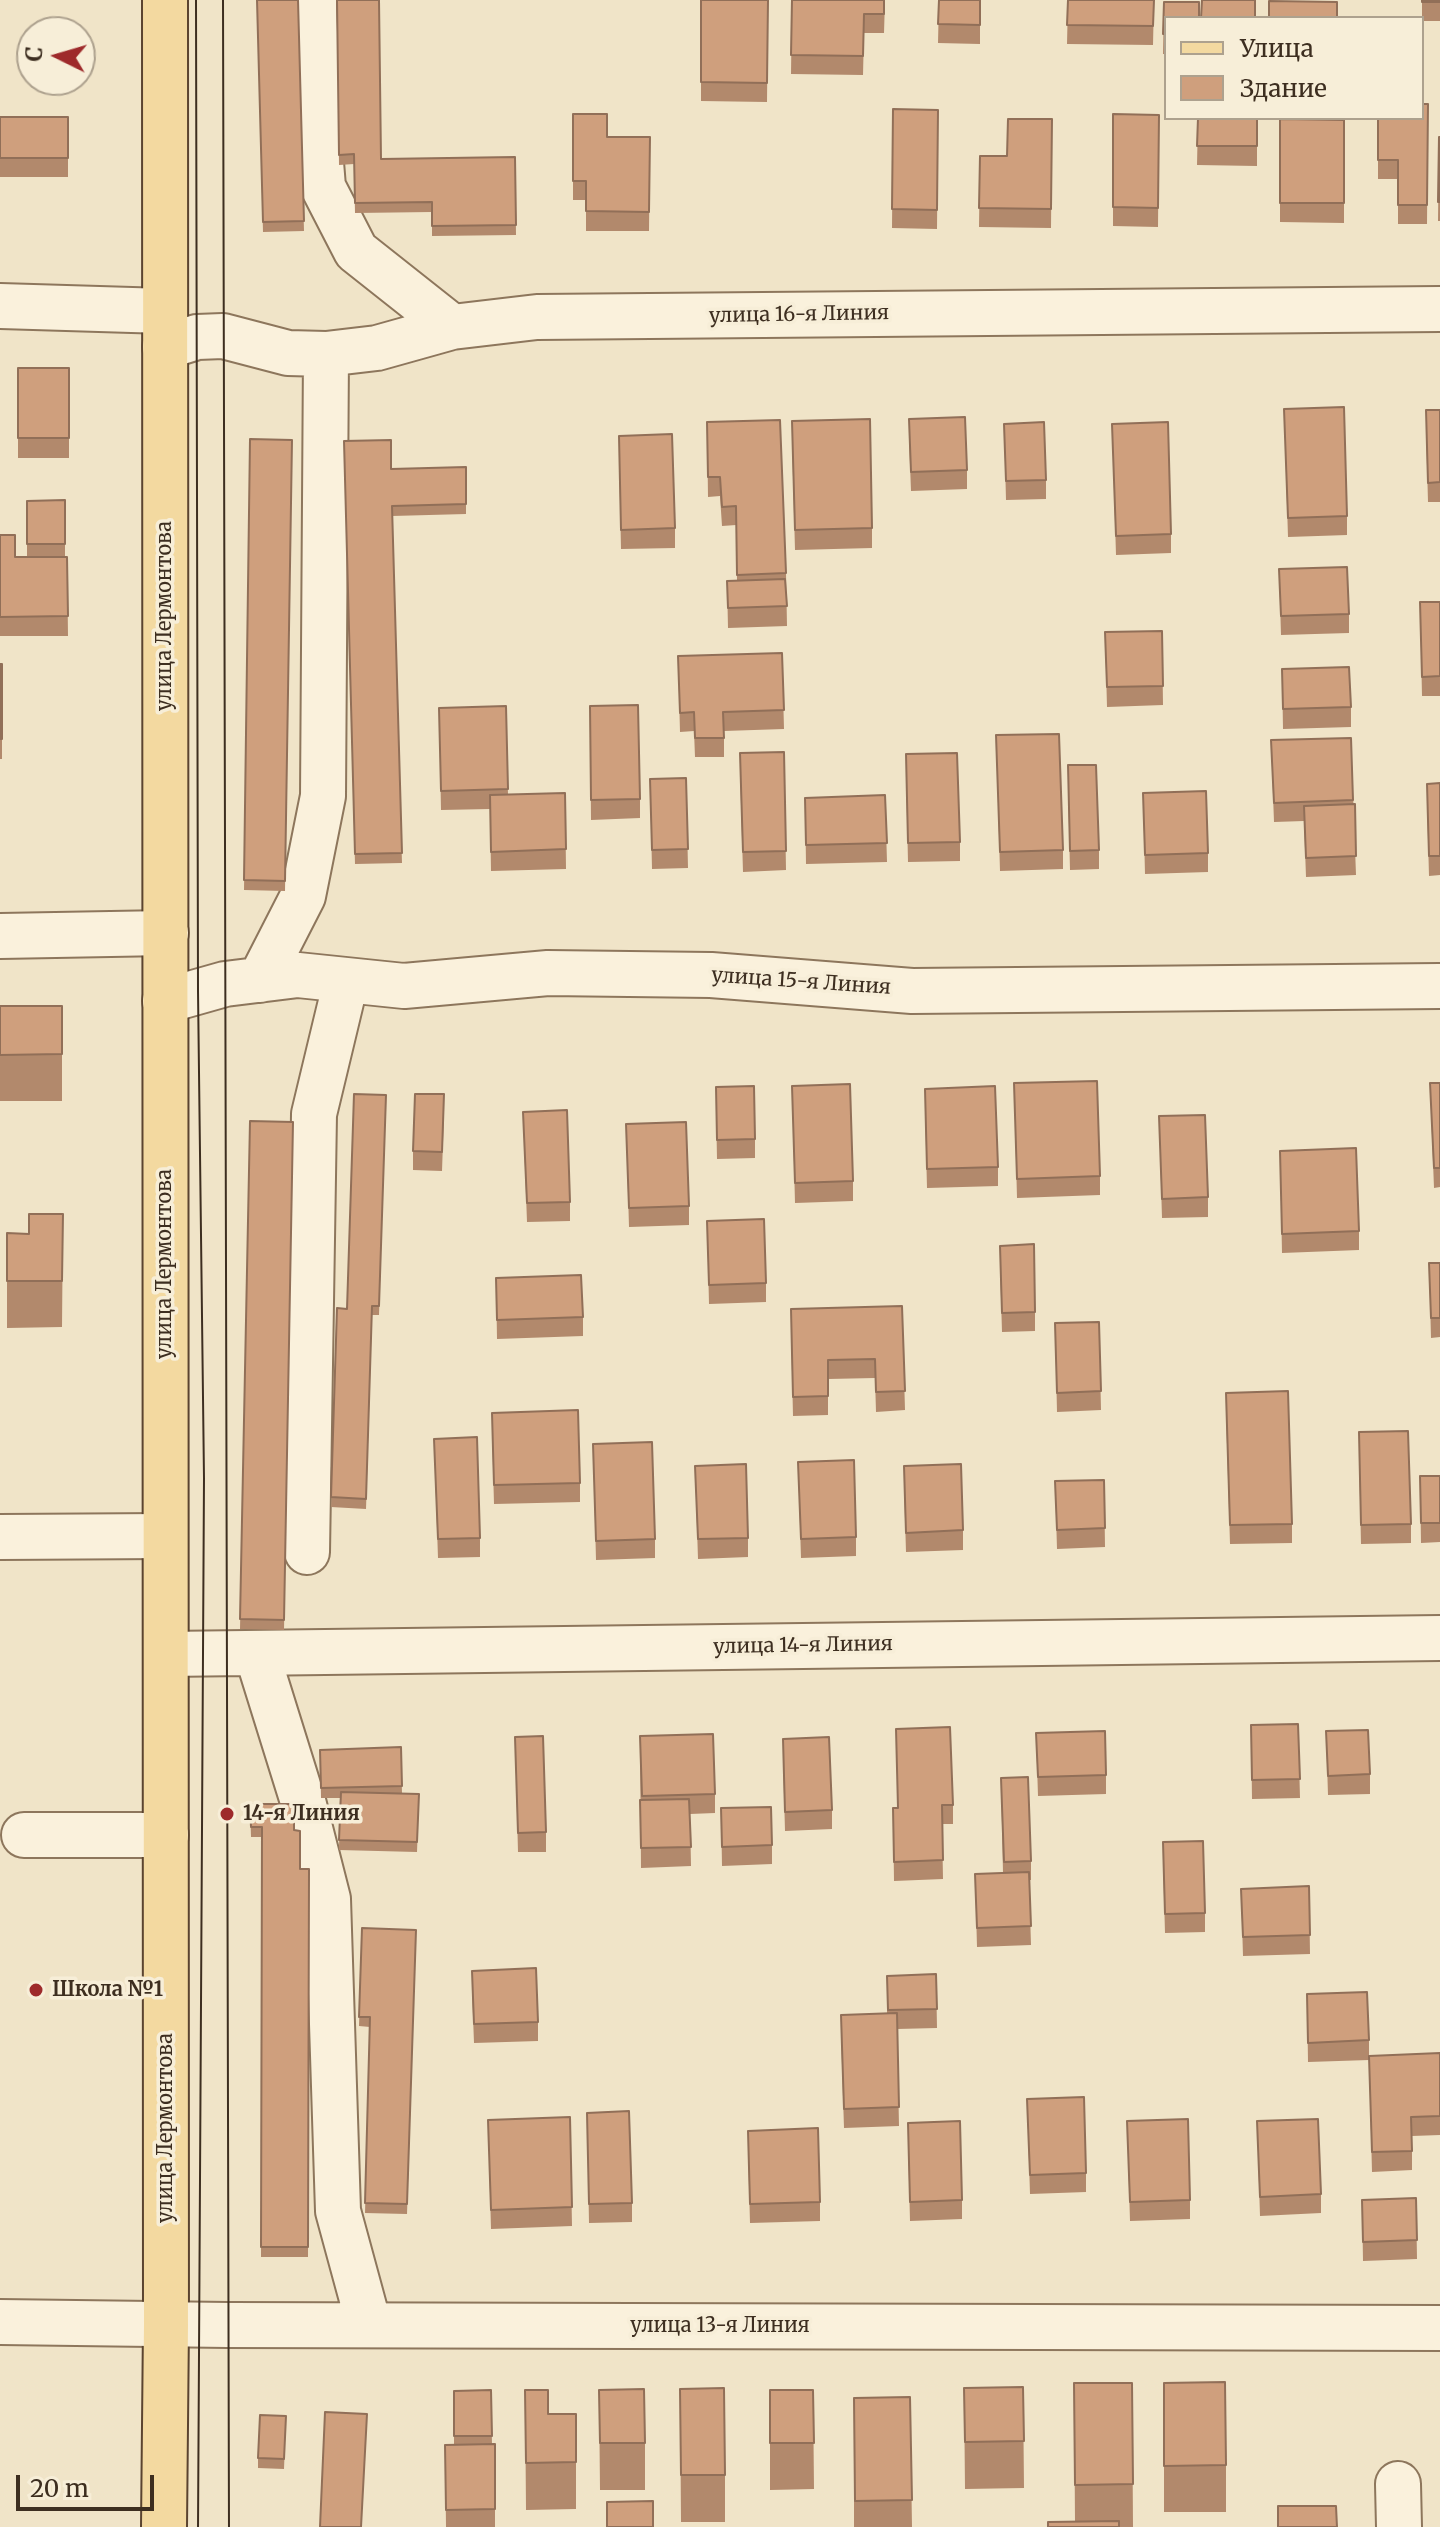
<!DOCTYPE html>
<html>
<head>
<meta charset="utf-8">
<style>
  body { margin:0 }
  #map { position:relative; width:1440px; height:2527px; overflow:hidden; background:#f0e4c8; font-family:Merriweather,serif }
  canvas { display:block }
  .legend { position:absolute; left:1164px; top:16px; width:260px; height:104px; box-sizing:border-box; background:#f7eed8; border:2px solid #ada18e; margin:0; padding:10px 14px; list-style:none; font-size:24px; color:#3d2e20 }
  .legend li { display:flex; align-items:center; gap:16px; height:40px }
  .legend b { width:40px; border:2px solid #ada18e }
  .north { position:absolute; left:16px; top:16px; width:80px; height:80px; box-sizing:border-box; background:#f7eed8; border:2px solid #ada18e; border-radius:50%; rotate:275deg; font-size:22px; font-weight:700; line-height:32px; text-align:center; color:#3d2e20 }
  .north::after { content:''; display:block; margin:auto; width:28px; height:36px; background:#9e2a2b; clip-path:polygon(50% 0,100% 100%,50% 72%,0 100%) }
  .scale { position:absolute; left:16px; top:2475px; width:138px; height:36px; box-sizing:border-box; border:4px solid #3d2e20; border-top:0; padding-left:10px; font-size:24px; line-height:28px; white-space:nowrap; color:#3d2e20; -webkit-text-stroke:6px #f7eed8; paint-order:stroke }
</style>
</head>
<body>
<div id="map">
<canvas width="1440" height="2527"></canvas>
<ul class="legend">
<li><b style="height:10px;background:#f3d9a0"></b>Улица</li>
<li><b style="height:22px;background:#cf9f7d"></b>Здание</li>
</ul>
<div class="north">С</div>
<div class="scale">20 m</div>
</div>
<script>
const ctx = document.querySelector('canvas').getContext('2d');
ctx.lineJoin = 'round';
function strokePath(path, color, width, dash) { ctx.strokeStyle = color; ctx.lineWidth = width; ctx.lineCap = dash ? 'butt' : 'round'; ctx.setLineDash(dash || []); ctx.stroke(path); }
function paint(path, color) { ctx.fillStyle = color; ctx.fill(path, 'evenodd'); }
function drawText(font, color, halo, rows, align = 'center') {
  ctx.font = font + ' Merriweather,serif'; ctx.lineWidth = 7; ctx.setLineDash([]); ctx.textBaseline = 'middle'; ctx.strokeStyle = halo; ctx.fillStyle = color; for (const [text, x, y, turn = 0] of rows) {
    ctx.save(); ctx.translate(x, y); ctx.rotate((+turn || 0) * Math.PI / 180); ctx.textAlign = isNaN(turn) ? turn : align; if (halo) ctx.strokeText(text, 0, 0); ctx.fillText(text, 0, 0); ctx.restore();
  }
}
const minor = new Path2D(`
  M314 0 318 126 323 187 356 251 452 327
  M0 306 165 311
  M165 347 197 337 223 336 288 353 326 354 377 348 452 327 537 317 1440 309
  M0 936 166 933
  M260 980 303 896 323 796 326 354
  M165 1001 225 984 298 975 404 986 548 973 711 975 912 991 1440 986
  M0 1537 165 1536
  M307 1552 314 1114 346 981
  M166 1654 1440 1638
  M257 1654 304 1805 328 1899 338 2211 369 2325
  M24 1835H166
  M0 2322 228 2325 1440 2328
  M1398 2484 1399 2527`);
const major = new Path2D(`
  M164 2527 166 2324 165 0`);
strokePath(minor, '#8d765c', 48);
strokePath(major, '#5b4430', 48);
strokePath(minor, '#faf1dc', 44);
strokePath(major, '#f3d9a0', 44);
strokePath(new Path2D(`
  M196 0 198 991 204 1478 198 2527
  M223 0 229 2527`), '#3d2e20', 2);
paint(new Path2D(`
  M257 0H298L304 231 263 232Z
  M337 0 381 159 515 157 516 235 432 236V212L355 213 354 164 339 165Z
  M701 0H768L767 102 701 101Z
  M792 0H885L884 33H864L863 75 791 74Z
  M939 0H980V44L938 43Z
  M1068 0H1154L1153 45 1067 44Z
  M1422 0H1440V21H1422Z
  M1164 2 1166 18V54H1163Z
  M1428 104 1427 224H1398V179H1378V118Z
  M893 109 938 110 937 229 892 228Z
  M573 114 607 137H650L649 231H586V200H573Z
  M1113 114 1159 115 1158 227 1113 226Z
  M0 117H68V177H0Z
  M1198 118H1257V166L1197 165Z
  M1052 119 1051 228 979 227 980 156H1007Z
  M1280 119 1344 120V223L1280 222Z
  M1439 137H1440V221H1438Z
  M18 368H69V458H18Z
  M1284 409 1347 516V535L1288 537Z
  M1440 410V502H1428L1426 429Z
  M707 422 786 573 787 626 728 628 727 581 737 580 736 525 722 526 720 496 708 497Z
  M1004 424 1046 480V499L1006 500Z
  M1112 424 1171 534V553L1116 555Z
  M909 438 967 470V489L911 491Z
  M250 439 292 440 285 891 244 890Z
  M344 441 391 469 466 467V514L392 516 402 863 355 864Z
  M792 441 872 528V548L795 550Z
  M619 455 675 528V548L621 549Z
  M65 500V557H67L68 636H0V535L15 557H27V501Z
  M1279 569 1349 614V633L1281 635Z
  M1420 602H1440V696H1422Z
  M1162 631 1163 705 1107 707 1105 632Z
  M782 653 784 729 724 731V757H695L694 731 680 732 678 656Z
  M0 664H2V759H0Z
  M1282 669 1351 707V727L1283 729Z
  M506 706 508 795 565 793 566 869 491 871 490 809 441 810 439 708Z
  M590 706 640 799V818L591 820Z
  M996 735 1063 850V869L1000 871Z
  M1351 738 1356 875 1306 877 1304 821 1274 822 1271 740Z
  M784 752 786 870 743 872 740 772Z
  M906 774 960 842V861L908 862Z
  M686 778 688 868 652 869 650 779Z
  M1440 783V875L1429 876 1427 803Z
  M1068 785 1099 850V869L1070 870Z
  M1143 793 1208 853V872L1145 874Z
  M885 795 887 862 806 864 805 798Z
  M0 1006H62V1101H0Z
  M1014 1083 1100 1176V1195L1017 1198Z
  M1430 1083H1440V1187L1434 1188Z
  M792 1086 853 1181V1201L795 1203Z
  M386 1095 379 1315H372L366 1509 331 1507 347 1309Z
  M716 1106 755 1139V1158L717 1159Z
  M925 1108 998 1167V1186L927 1188Z
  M523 1112 570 1202V1221L527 1222Z
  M444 1114 442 1171 413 1170V1151Z
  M1159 1116 1208 1197V1217L1162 1218Z
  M250 1121 293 1122 284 1630 240 1629Z
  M626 1124 689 1206V1225L629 1227Z
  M1280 1151 1359 1231V1250L1282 1253Z
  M63 1214 62 1327 7 1328V1233L29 1234Z
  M707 1221 766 1283V1302L709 1304Z
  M1429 1263H1440V1337L1431 1338Z
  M1000 1265 1035 1312V1331L1002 1332Z
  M496 1278 583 1317V1336L497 1339Z
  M902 1306 905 1410 876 1412 875 1378 828 1379V1415L793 1416 791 1328Z
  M1099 1322 1101 1410 1057 1412 1055 1323Z
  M1226 1412 1292 1524V1543L1230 1544Z
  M492 1432 580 1483V1502L494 1504Z
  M434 1439 480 1538V1557L438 1558Z
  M593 1444 655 1539V1558L596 1560Z
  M1359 1452 1411 1524V1543L1361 1544Z
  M798 1462 856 1537V1556L801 1558Z
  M695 1466 748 1538V1557L698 1559Z
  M1420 1476H1440V1542L1421 1543Z
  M1104 1480 1105 1547 1057 1549 1055 1481Z
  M904 1486 963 1530V1550L906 1552Z
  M1298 1724 1300 1798 1252 1799 1251 1725Z
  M896 1729 953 1805V1824H942L943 1879 894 1881 893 1808H898Z
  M1326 1731 1370 1774V1794L1328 1795Z
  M1036 1733 1106 1775V1794L1038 1796Z
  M640 1736 715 1794V1813L690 1814 691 1866 641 1868Z
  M515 1737 546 1832V1852H518Z
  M401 1747 402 1794H419L417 1852 339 1850 340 1798H321L320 1750Z
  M783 1758 832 1810V1829L785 1831Z
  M1001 1778 1031 1861V1880H1029L1031 1945 977 1947 975 1874 1003 1873Z
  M250 1804 294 1830 300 1869H309L308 2257H261L262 1837H251Z
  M721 1808 772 1845V1864L722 1866Z
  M1163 1861 1205 1913V1932L1165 1933Z
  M1309 1886 1310 1954 1243 1956 1241 1889Z
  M362 1928 416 1930 407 2214 365 2213 370 2027 359 2026Z
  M936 1974 937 2028 897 2029 899 2126 844 2128 841 2034 887 2014V1976Z
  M472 1990 538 2022V2041L474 2043Z
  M1307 1994 1369 2040V2060L1308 2062Z
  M1440 2053V2135L1412 2136V2170L1372 2172 1369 2056Z
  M1027 2099 1086 2173V2192L1030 2194Z
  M587 2113 632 2203V2222L589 2223Z
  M570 2117 572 2226 491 2229 488 2120Z
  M1127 2121 1190 2200V2219L1130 2221Z
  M1257 2121 1321 2194V2213L1260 2216Z
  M908 2142 962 2200V2219L910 2221Z
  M748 2150 820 2202V2221L750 2223Z
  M1416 2198 1417 2259 1363 2261 1362 2200Z
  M1074 2383H1132L1133 2527H1048L1075 2522Z
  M1164 2383 1226 2465V2512H1164Z
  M1023 2387 1024 2488 965 2489 964 2388Z
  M680 2389 725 2475V2522H681Z
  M491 2390 492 2445 495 2444V2527H446L445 2445H454V2391Z
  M525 2390 548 2414H576V2509L526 2510Z
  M599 2390 645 2443V2490H600Z
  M770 2390H813L814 2489 770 2490Z
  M910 2397 912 2527H854V2398Z
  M286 2416 284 2469 258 2468V2458Z`), '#b2896c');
const building = new Path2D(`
  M257 0H298L304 221 263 222Z
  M337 0H379L381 159 515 157 516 225 432 226V202L355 203 354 154 339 155Z
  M701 0H768L767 83 701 82Z
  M792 0H884V14H864L863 56 791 55Z
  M939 0H980V25L938 24Z
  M1068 0H1154L1153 26 1067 25Z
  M1202 0H1255V18H1201Z
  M1422 0H1440V2H1422Z
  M1269 1 1337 2V18H1269Z
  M1164 2H1199V18H1166V34H1163Z
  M1422 104H1428L1427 205H1398V160H1378V118H1422Z
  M893 109 938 110 937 210 892 209Z
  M573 114H607V137H650L649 212 586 211V181H573Z
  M1113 114 1159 115 1158 208 1113 207Z
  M0 117H68V158H0Z
  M1198 118H1257V146H1197Z
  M1008 119H1052L1051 209 979 208 980 156H1007Z
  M1280 119 1344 120V203H1280Z
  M1439 137H1440V202H1438Z
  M18 368H69V438H18Z
  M1344 407 1347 516 1288 518 1284 409Z
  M1426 410H1440V482L1428 483Z
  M965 417 967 470 911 472 909 419Z
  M870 419 872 528 795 530 792 421Z
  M780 420 786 573 737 575 736 506 722 507 720 477H708L707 422Z
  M1044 422 1046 480 1006 481 1004 424Z
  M1168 422 1171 534 1116 536 1112 424Z
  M672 434 675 528 621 530 619 436Z
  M250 439 292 440 285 881 244 880Z
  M391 440V469L466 467V504L392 506 402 853 355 854 344 441Z
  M65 500V544H27V501Z
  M0 535H15V557H67L68 616 0 617Z
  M1347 567 1349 614 1281 616 1279 569Z
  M785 579 787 606 728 608 727 581Z
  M1420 602H1440V676L1422 677Z
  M1162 631 1163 686 1107 687 1105 632Z
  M782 653 784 710 723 712 724 738H695L694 712 680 713 678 656Z
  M0 664H2V739H0Z
  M1349 667 1351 707 1283 709 1282 669Z
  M638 705 640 799 591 800 590 706Z
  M506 706 508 789 441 791 439 708Z
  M1059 734 1063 850 1000 852 996 735Z
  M1351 738 1353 800 1274 803 1271 740Z
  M784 752 786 851 743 852 740 753Z
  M957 753 960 842 908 843 906 754Z
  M1068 765H1096L1099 850 1070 851Z
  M686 778 688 849 652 850 650 779Z
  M1440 783V856H1429L1427 784Z
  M1206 791 1208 853 1145 855 1143 793Z
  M565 793 566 849 491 852 490 795Z
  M885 795 887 843 806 845 805 798Z
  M1355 804 1356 856 1306 858 1304 806Z
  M0 1006H62V1054L0 1055Z
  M1097 1081 1100 1176 1017 1179 1014 1083Z
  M1430 1083H1440V1168H1434Z
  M850 1084 853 1181 795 1183 792 1086Z
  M754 1086 755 1139 717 1140 716 1087Z
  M995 1086 998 1167 927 1169 925 1089Z
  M354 1094 386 1095 379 1306H372L366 1499 331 1497 337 1308 347 1309Z
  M415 1094H444L442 1152 413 1151Z
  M567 1110 570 1202 527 1203 523 1112Z
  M1205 1115 1208 1197 1162 1199 1159 1116Z
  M250 1121 293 1122 284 1620 240 1619Z
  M686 1122 689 1206 629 1208 626 1124Z
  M1356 1148 1359 1231 1282 1234 1280 1151Z
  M29 1214H63L62 1281H7V1233L29 1234Z
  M764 1219 766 1283 709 1285 707 1221Z
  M1034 1244 1035 1312 1002 1313 1000 1246Z
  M1429 1263H1440V1318H1431Z
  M581 1275 583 1317 497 1320 496 1278Z
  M902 1306 905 1391 876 1392 875 1359 828 1360V1396L793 1397 791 1309Z
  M1099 1322 1101 1391 1057 1393 1055 1323Z
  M1288 1391 1292 1524 1230 1525 1226 1393Z
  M578 1410 580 1483 494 1485 492 1413Z
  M1408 1431 1411 1524 1361 1525 1359 1432Z
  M477 1437 480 1538 438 1539 434 1439Z
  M652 1442 655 1539 596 1541 593 1444Z
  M854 1460 856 1537 801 1539 798 1462Z
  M746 1464 748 1538 698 1539 695 1466Z
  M961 1464 963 1530 906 1533 904 1466Z
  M1420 1476H1440V1523H1421Z
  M1104 1480 1105 1528 1057 1530 1055 1481Z
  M1298 1724 1300 1779 1252 1780 1251 1725Z
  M950 1727 953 1805H942L943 1860 894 1862 893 1808H898L896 1729Z
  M1368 1730 1370 1774 1328 1776 1326 1731Z
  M1105 1731 1106 1775 1038 1777 1036 1733Z
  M713 1734 715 1794 642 1796 640 1736Z
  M543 1736 546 1832 518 1833 515 1737Z
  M829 1737 832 1810 785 1812 783 1739Z
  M401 1747 402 1786 321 1788 320 1750Z
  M1028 1777 1031 1861 1004 1862 1001 1778Z
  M341 1792 419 1794 417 1842 339 1840Z
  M689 1799 691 1847 641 1848 640 1800Z
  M250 1804H294V1830L300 1831V1869H309L308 2247H261L262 1827H251Z
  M771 1807 772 1845 722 1847 721 1808Z
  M1203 1841 1205 1913 1165 1914 1163 1842Z
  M1029 1872 1031 1926 977 1928 975 1874Z
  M1309 1886 1310 1935 1243 1937 1241 1889Z
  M362 1928 416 1930 407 2204 365 2203 370 2017H359Z
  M536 1968 538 2022 474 2024 472 1971Z
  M936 1974 937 2009 888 2010 887 1976Z
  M1367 1992 1369 2040 1308 2043 1307 1994Z
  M897 2013 899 2107 844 2109 841 2015Z
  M1440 2053V2116L1411 2117 1412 2151 1372 2152 1369 2056Z
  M1084 2097 1086 2173 1030 2175 1027 2099Z
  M629 2111 632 2203 589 2204 587 2113Z
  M570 2117 572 2207 491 2210 488 2120Z
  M1188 2119 1190 2200 1130 2202 1127 2121Z
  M1318 2119 1321 2194 1260 2197 1257 2121Z
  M960 2121 962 2200 910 2202 908 2123Z
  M818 2128 820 2202 750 2204 748 2131Z
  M1416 2198 1417 2240 1363 2242 1362 2200Z
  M1225 2382 1226 2465 1164 2466V2383Z
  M1074 2383H1132L1133 2484 1075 2485Z
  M1023 2387 1024 2441 965 2442 964 2388Z
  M724 2388 725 2475H681L680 2389Z
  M644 2389 645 2443H600L599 2390Z
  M491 2390 492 2436H454V2391Z
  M525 2390H548V2414H576V2462L526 2463Z
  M770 2390H813L814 2443H770Z
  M910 2397 912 2500 855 2501 854 2398Z
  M325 2412 367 2414 361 2527H320Z
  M260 2415 286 2416 284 2459 258 2458Z
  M495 2444V2509L446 2510 445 2445Z
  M653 2501V2527H607V2502Z
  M1278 2506H1336L1337 2527H1278Z
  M1119 2521V2527H1048V2522Z`);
paint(building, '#cf9f7d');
strokePath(building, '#916f58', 2);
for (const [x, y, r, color] of [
  [227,1814,8,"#9e2a2b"],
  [36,1990,8,"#9e2a2b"]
]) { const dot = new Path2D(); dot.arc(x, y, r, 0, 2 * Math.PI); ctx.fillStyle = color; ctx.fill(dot); strokePath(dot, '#f7eed8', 3); }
drawText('20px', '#3d2e20', '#f7eed8', [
  ["улица 16-я Линия",799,315,-1],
  ["улица Лермонтова",165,616,-90],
  ["улица 15-я Линия",801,982,4],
  ["улица Лермонтова",165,1264,-90],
  ["улица 14-я Линия",803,1646,-1],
  ["улица Лермонтова",166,2128,-90],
  ["улица 13-я Линия",720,2326]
]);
drawText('bold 20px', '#3d2e20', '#f7eed8', [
  ["14-я Линия",243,1814],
  ["Школа №1",52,1990]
], 'left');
</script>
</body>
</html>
